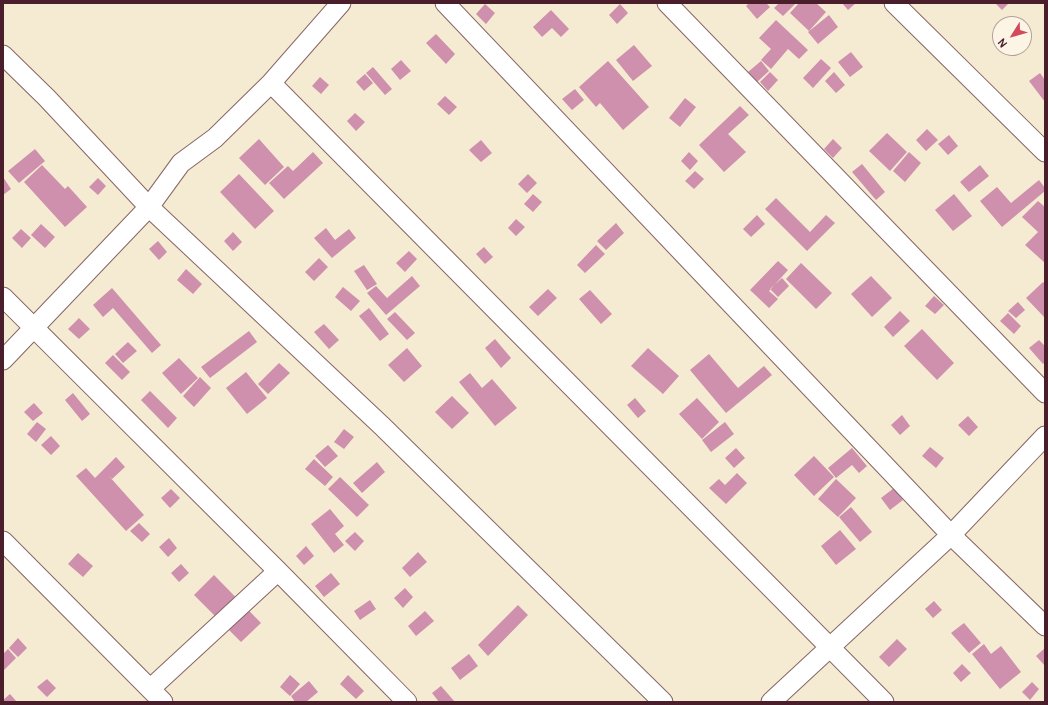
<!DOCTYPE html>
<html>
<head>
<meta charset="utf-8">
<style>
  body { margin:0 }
  #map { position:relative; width:1048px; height:705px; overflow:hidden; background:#f5ebd2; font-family:Pangolin,sans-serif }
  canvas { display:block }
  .frame { position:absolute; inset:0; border:4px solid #4a1f2b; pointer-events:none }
  .north { position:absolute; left:992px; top:16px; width:40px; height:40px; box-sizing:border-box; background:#fcf5e5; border:1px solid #b59f9b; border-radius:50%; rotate:233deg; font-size:11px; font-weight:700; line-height:16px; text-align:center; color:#4a1f2b }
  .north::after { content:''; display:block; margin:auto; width:14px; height:18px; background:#d1495b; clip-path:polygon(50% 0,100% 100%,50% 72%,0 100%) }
</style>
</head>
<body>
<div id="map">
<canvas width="1048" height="705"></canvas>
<div class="frame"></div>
<div class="north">N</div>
</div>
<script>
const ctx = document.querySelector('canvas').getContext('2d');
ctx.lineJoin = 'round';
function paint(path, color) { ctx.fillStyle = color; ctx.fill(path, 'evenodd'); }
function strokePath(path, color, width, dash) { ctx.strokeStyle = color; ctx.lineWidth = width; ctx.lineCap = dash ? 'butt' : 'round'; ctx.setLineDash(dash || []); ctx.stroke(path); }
paint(new Path2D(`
  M749 3H766L770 7 757 19 746 6Z
  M779 3H796L783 16 774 8Z
  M799 3H816L826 12 809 31 790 13Z
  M842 3H856L848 10Z
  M995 3H1009L1002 10Z
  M485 4 495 13 486 24 476 14Z
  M620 4 628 13 617 24 609 15Z
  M551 10 569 29 561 37 552 28 542 37 533 27Z
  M829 15 838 27 818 44 808 32Z
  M776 20 808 50 799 59 788 49 771 69 761 60 771 49 759 38Z
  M436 34 455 54 446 64 426 43Z
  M634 45 652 66 633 81 616 60Z
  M851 52 863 67 850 77 838 62Z
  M821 59 831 68 813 88 803 78Z
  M401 60 411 71 400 80 391 69Z
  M608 61 649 107 623 130 600 103 596 107 579 87Z
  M761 61 769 71 757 82 748 72Z
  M373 67 392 89 385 95 366 73Z
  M770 72 778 80 768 91 760 82Z
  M834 72 845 85 836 93 825 81Z
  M1040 73 1045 80V102L1029 81Z
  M365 74 373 83 364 91 356 82Z
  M320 77 329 85 321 94 312 86Z
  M575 89 584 100 572 110 562 99Z
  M445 96 457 107 449 115 437 104Z
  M685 98 696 107 680 127 669 118Z
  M740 106 749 115 728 134 746 152 724 172 699 145Z
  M355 113 365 122 356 131 347 121Z
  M927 129 938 140 926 151 916 140Z
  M887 133 907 152 890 171 869 151Z
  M949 135 958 146 948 155 938 144Z
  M259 139 284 167 265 185 239 158Z
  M833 139 842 148 833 158 824 149Z
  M481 140 492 153 481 162 469 150Z
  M35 149 45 161 19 183 8 171Z
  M313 152 323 163 284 199 269 183 288 166 293 171Z
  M689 152 698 161 690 170 681 161Z
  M909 152 921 163 905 182 893 171Z
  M862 164 885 192 876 200 852 172Z
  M42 165 65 189 68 186 87 207 65 227 24 182Z
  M980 165 989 176 969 192 960 182Z
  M695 171 704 179 694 189 685 181Z
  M239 174 274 211 255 229 220 192Z
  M528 174 537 183 527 193 518 184Z
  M3 177 11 189 3 195Z
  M98 178 106 186 98 195 89 187Z
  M1039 180 1045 188V191L1002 227 980 201 997 187 1011 203Z
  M533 194 542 202 533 212 524 204Z
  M954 194 972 216 953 231 935 210Z
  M776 198 810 232 826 215 835 223 807 251 765 209Z
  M1038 201 1045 207V263L1025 245 1038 232 1022 217Z
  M757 215 765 224 751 237 743 229Z
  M516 219 525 227 516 236 508 228Z
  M616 223 624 233 606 250 597 241Z
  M41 224 55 237 45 248 31 235Z
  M326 228 335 240 349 229 356 238 332 258 314 238Z
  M21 229 31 238 22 248 12 238Z
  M233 232 242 242 233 251 224 241Z
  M158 241 167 252 159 260 149 249Z
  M596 245 605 254 585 273 577 265Z
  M484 247 493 257 485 264 476 254Z
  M409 251 417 259 405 272 396 263Z
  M319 258 328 267 314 281 305 272Z
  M778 261 788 270 769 291 778 299 769 308 750 290Z
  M801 263 832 293 816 309 786 279Z
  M364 265 377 284 367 290 354 271Z
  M186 269 202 284 193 294 177 280Z
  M412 276 420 286 386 315 367 293 376 286 387 298Z
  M871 276 892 298 872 317 851 294Z
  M782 278 789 286 778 297 770 289Z
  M1043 282 1045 284V318L1026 298Z
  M343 287 360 301 351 311 335 297Z
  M112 288 161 345 152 353 113 308 103 317 93 305Z
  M548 289 557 298 538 316 529 307Z
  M590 290 612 314 601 324 579 299Z
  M934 296 944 305 935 314 925 306Z
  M1018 302 1025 310 1016 318 1008 311Z
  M369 308 389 334 380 341 359 316Z
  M900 311 910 321 893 337 884 327Z
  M395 312 415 333 407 340 387 319Z
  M1008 313 1021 326 1014 334 1000 321Z
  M79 318 90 329 79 339 68 329Z
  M324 324 339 340 329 349 314 332Z
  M922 329 954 363 937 380 904 346Z
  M249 331 257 342 210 378 201 367Z
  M495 339 511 358 501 368 485 348Z
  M1039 340 1045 346V362L1043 364 1029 348Z
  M128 342 137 351 123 363 115 354Z
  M407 348 422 366 404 382 388 365Z
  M648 348 679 376 663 394 631 366Z
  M709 354 738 388 764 366 772 375 726 413 690 370Z
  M113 355 130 372 122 380 105 363Z
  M179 358 198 378 181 394 162 373Z
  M279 363 290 373 268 394 258 384Z
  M246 372 267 398 247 414 226 388Z
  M470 373 482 388 492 379 517 408 495 426 459 382Z
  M200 377 211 388 194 407 183 396Z
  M150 391 177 418 168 428 141 400Z
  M73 393 90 414 82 421 65 400Z
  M452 396 469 413 452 429 435 412Z
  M635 398 646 411 638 418 627 405Z
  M697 398 719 422 702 439 679 414Z
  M34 403 43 413 33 421 24 412Z
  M902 415 910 426 900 435 891 425Z
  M968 416 978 427 969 436 958 425Z
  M37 422 46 429 36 442 27 434Z
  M725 422 734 434 711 452 702 440Z
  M344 429 354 437 344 449 334 442Z
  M51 436 60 446 51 455 41 445Z
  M328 445 338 456 325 467 315 456Z
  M930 447 944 458 936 468 922 456Z
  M736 448 745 458 734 468 725 458Z
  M852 448 867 466 859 473 852 465 836 478 828 468Z
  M814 456 834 477 814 496 794 475Z
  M116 457 125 467 112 479 108 475 144 515 126 531 76 476 86 468 95 478Z
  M314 459 333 477 325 486 305 469Z
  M377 462 385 472 362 493 353 483Z
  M737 473 747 483 726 504 709 488 719 479 725 485Z
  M340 477 369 505 357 517 328 489Z
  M836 479 856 498 838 517 818 499Z
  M894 488 903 500 890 510 881 498Z
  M171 489 180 498 170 508 161 498Z
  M851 507 872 532 860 542 839 517Z
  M330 509 344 526 335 534 344 545 334 553 311 524Z
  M139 523 150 534 142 542 130 531Z
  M840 530 856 549 836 565 821 546Z
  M355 532 364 541 355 551 345 541Z
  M169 538 177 548 168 557 159 547Z
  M306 546 314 556 304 565 296 556Z
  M418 552 427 562 410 577 402 568Z
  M78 553 93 566 83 577 68 564Z
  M181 564 189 573 179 582 171 573Z
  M331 573 340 584 324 597 315 586Z
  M214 575 261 623 241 642 194 595Z
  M405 588 413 597 403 608 394 598Z
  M370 600 376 609 360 620 354 611Z
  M934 601 942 610 933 618 925 609Z
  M518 605 528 615 488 656 478 645Z
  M425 611 434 621 416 636 408 626Z
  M964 623 981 643 969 653 951 633Z
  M18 638 27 648 18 657 9 648Z
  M897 639 907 649 889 667 879 657Z
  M984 644 991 654 1001 646 1021 672 1000 689 972 654Z
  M1045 648V666L1036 656Z
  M8 649 16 658 3 671V654Z
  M469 654 478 666 460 680 451 668Z
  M962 664 971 673 961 682 953 673Z
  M290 675 300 684 290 696 280 687Z
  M348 675 364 691 356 699 340 684Z
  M47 679 56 688 47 697 37 687Z
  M309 681 318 692 306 702H295L291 696Z
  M1032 682 1039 689 1030 700 1022 692Z
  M441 686 455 702H439L432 693Z
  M10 694 17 702H3V700Z`), '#ce90ac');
const minor = new Path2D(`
  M445 3 951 535 1045 626
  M667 3 1045 393
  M894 3 1045 152
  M3 55 47 98 149 207 382 426 663 702
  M271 83 884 702
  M3 297 278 571 407 702
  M3 360 149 207 181 163 215 138 271 83 341 3
  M3 541 163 702
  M150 689 278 571
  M771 702 951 535 1045 436`);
strokePath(minor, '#866665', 21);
strokePath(minor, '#fff', 19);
</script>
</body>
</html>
